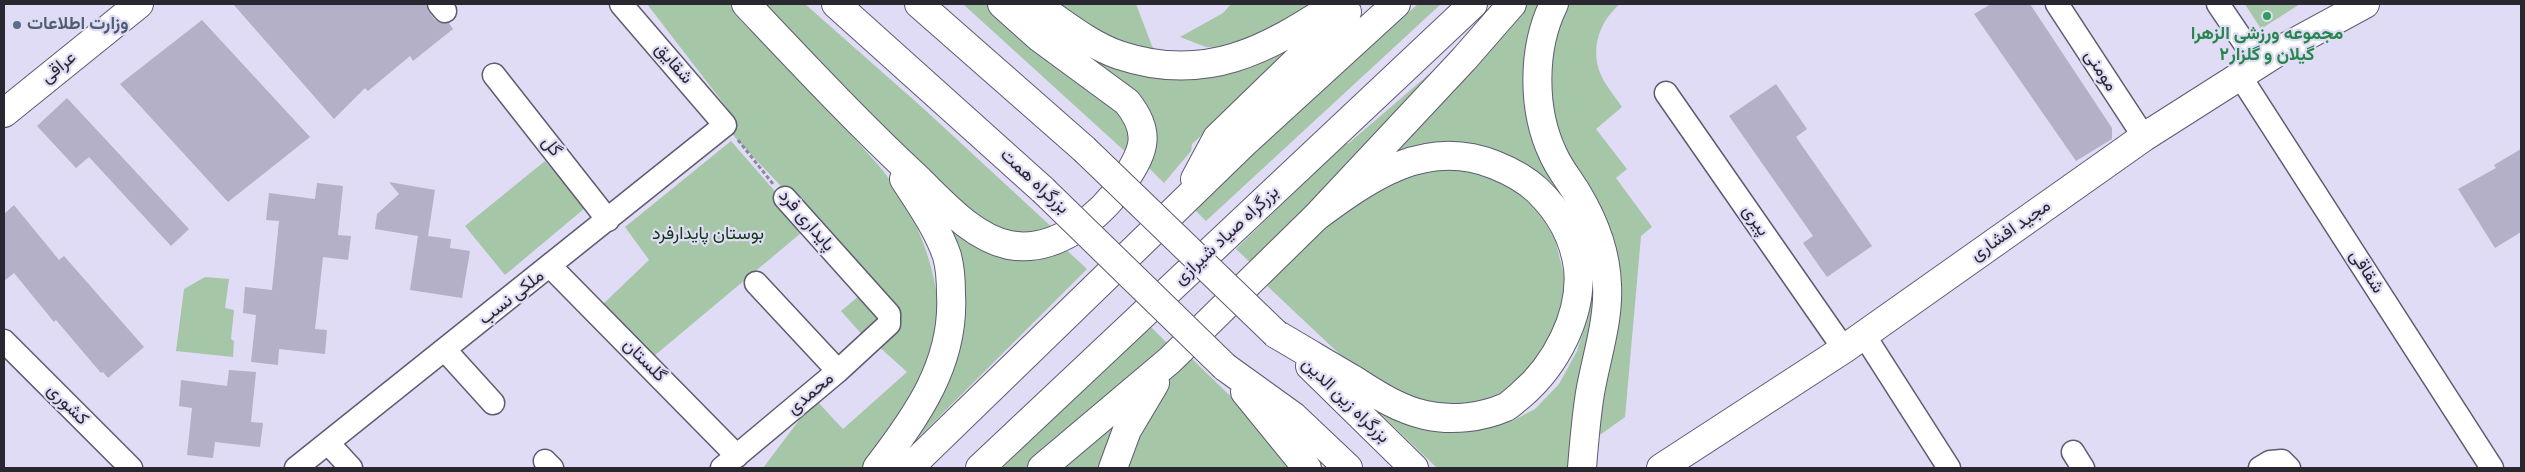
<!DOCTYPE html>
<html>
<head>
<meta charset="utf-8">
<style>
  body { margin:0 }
  #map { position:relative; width:2525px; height:472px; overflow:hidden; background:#e0dcf5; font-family:"Titillium Web",sans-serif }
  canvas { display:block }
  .frame { position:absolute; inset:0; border:5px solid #292730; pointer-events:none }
</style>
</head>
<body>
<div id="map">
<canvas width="2525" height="472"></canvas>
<div class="frame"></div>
</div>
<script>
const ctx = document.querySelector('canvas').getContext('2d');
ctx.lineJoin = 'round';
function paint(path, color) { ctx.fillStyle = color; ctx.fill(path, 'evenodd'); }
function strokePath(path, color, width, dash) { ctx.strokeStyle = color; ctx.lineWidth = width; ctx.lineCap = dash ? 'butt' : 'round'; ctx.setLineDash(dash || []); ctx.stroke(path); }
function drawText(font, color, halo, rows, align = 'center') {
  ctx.font = font + ' "Titillium Web",Vazirmatn,sans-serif'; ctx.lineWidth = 4.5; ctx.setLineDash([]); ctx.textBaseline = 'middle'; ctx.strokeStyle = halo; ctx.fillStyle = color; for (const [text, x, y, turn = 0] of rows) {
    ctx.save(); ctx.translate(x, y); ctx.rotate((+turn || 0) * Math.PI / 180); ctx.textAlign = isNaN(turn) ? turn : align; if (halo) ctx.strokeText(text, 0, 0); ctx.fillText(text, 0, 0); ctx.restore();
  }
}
paint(new Path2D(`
  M647 4H734L880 167C925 222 960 318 923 386 908 414 887 441 869 468H763L815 399 843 429 907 372 877 345 873 347 841 311 873 284 729 131V117L727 108Z
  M761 4H805L924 109 1056 231 995 234 866 111Z
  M963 4H993L1130 114V156Z
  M1018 4 1146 73 1334 14 1192 144 1191 151 1164 183 1144 163 1150 136Z
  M1050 4H1136L1152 46 1162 58 1142 55Z
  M1231 4H1318L1238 48 1206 47 1180 37 1223 13Z
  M1418 4H1441L1206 221 1193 208Z
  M1521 4H1547L1531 41 1600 277 1577 468H1437L1359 393 1485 428 1512 421 1535 409 1559 384 1577 351 1586 321V269L1509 161 1368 173Z
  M1561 4H1620C1601 20 1591 45 1599 70 1603 83 1615 96 1622 107L1596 129 1627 169 1616 178 1652 227 1641 236 1625 417 1590 442 1613 298 1550 123V39Z
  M2245 4H2300L2261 29Z
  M1464 44 1255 267 1236 249 1344 144 1349 143Z
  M731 141 807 228 648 361 600 307 649 260 625 227Z
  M545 161 585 208 505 275 465 226Z
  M1411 168 1482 169 1530 198 1553 231 1567 288 1557 327 1541 358 1505 391 1476 403 1428 404 1368 381 1263 282 1316 231Z
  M954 217 1060 244 1087 269 888 468 964 299C966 270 959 247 948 220Z
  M205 277 229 279 225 308 234 310 231 339 234 341 233 357 176 351 184 289Z
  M1148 324 1170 346 1029 468H1002Z
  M1189 356 1252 417 1293 468H1123L1171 374Z
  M1139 398 1106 468H1053Z`), '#a6c6a8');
paint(new Path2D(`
  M233 4H426L429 12 435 20 441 23H449L453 29 413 61 410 56 368 91 365 88 334 119Z
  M1991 4H2030L2112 128V139L2076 161 1974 14Z
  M202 20 310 137 228 202 120 84Z
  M1776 84 1807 129 1796 137 1872 246 1827 277 1803 243 1813 236 1729 116Z
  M67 98 189 229 171 246 89 157 76 168 37 126Z
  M2521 149V232L2495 248 2458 189 2496 168 2494 165Z
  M389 182 435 190 428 236 451 239 450 248 470 251 462 298 410 290 418 236 375 229 377 214 399 194Z
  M317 183 343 186 338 235 351 236 348 260 323 257 315 329 327 330 325 354 279 349 278 365 251 362 256 315 243 313 245 287 272 290 279 221 266 220 269 193 315 199Z
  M14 205 59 260 64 256 144 347 108 378 103 372 101 373 56 320 54 322 14 273 4 281V214Z
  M229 370 256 372 251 422 263 423 260 447 215 442 213 458 187 455 192 408 179 406 181 380 227 386Z`), '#b4b0c7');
const street = new Path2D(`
  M439 4 445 11
  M2057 4 2144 137
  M2218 4 2260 66
  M494 75 608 220
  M2240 76 2492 468
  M1666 93 1844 349
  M551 267 737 456
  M756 283 838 371
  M1864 335 1949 468
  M4 341 131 468
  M445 350 493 403
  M328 443 351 468
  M2073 452 2083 468
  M545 461 552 468
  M296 468 725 125 621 4
  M722 468 838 371 889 324V314L785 198
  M2260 468 2270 462 2282 461 2289 468`);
const secondary = new Path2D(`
  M4 113 139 4
  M1661 468 1844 349 2144 137 2284 48 2365 4`);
const highway = new Path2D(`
  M746 4C801 62 857 122 916 177 942 202 972 237 1009 245 1055 254 1102 216 1125 180 1145 150 1151 132 1127 102L1040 38 1002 4
  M836 4 1043 190
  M919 4 1084 149
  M1035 4C1061 21 1089 45 1119 55 1205 84 1267 50 1336 4
  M1554 4C1532 48 1532 110 1553 154 1559 168 1569 180 1577 193 1594 221 1606 252 1607 285 1609 321 1596 358 1590 393 1586 418 1584 443 1582 468
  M1195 179 1217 138 1347 12
  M1276 334C1302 349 1328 365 1354 380 1376 394 1398 409 1425 415 1451 421 1481 418 1506 407 1511 404 1516 399 1521 395 1555 366 1583 315 1578 268 1574 237 1559 211 1537 190 1525 179 1510 171 1495 165 1426 137 1370 177 1316 217
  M1310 366 1414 468
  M1225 367 1293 416 1348 468
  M1245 392 1307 468
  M877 468C917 416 955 363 951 294 951 282 950 267 947 256 938 229 919 202 904 179
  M909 468 1243 144 1396 4
  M980 468 1473 4
  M1042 468 1170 360 1316 217 1464 59 1512 4
  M1113 468 1127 430 1155 383`);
strokePath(street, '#5f5b70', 25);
strokePath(secondary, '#5f5b70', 30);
strokePath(highway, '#5f5b70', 30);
strokePath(new Path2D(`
  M738 140 773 184`), '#8b889a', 3, [4, 2.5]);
strokePath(street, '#fff', 22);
strokePath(secondary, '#fff', 28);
strokePath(highway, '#fff', 28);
const highwayBridge = new Path2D(`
  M1084 149 1276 334
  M1043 190 1225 367`);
strokePath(highwayBridge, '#5f5b70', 30, []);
strokePath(highwayBridge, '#fff', 28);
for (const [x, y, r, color] of [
  [2267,16,5,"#2e9e5b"],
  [17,25,5,"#5c6f8a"]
]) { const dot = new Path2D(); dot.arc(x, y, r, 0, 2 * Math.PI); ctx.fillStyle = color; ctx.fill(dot); strokePath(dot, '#e0dcf5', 2); }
drawText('bold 18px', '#4e5e75', '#e0dcf5', [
  ["وزارت اطلاعات",27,25]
], 'left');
drawText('bold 18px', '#27864d', '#e0dcf5', [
  ["مجموعه ورزشی الزهرا",2267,35],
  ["گیلان و گلزار۲",2267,56]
]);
drawText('18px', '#292730', '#e0dcf5', [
  ["شقایق",673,64,49],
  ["عراقی",59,68,-39],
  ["مومنی",2100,71,57],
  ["گل",551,147,52],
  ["بزرگراه همت",1034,182,43],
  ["پایداری فرد",806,221,49],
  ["پیری",1755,221,55],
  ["مجید افشاری",2011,231,-35],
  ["بزرگراه صیاد شیرازی",1227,236,-43],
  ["شقاقی",2366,272,57],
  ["ملکی نسب",512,298,-38],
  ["گلستان",644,361,45],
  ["محمدی",811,394,-40],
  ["بزرگراه زین الدین",1345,401,44],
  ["کشوری",67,405,45]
]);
drawText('18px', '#103716', '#e0dcf5', [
  ["بوستان پایدارفرد",708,235]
]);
</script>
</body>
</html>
